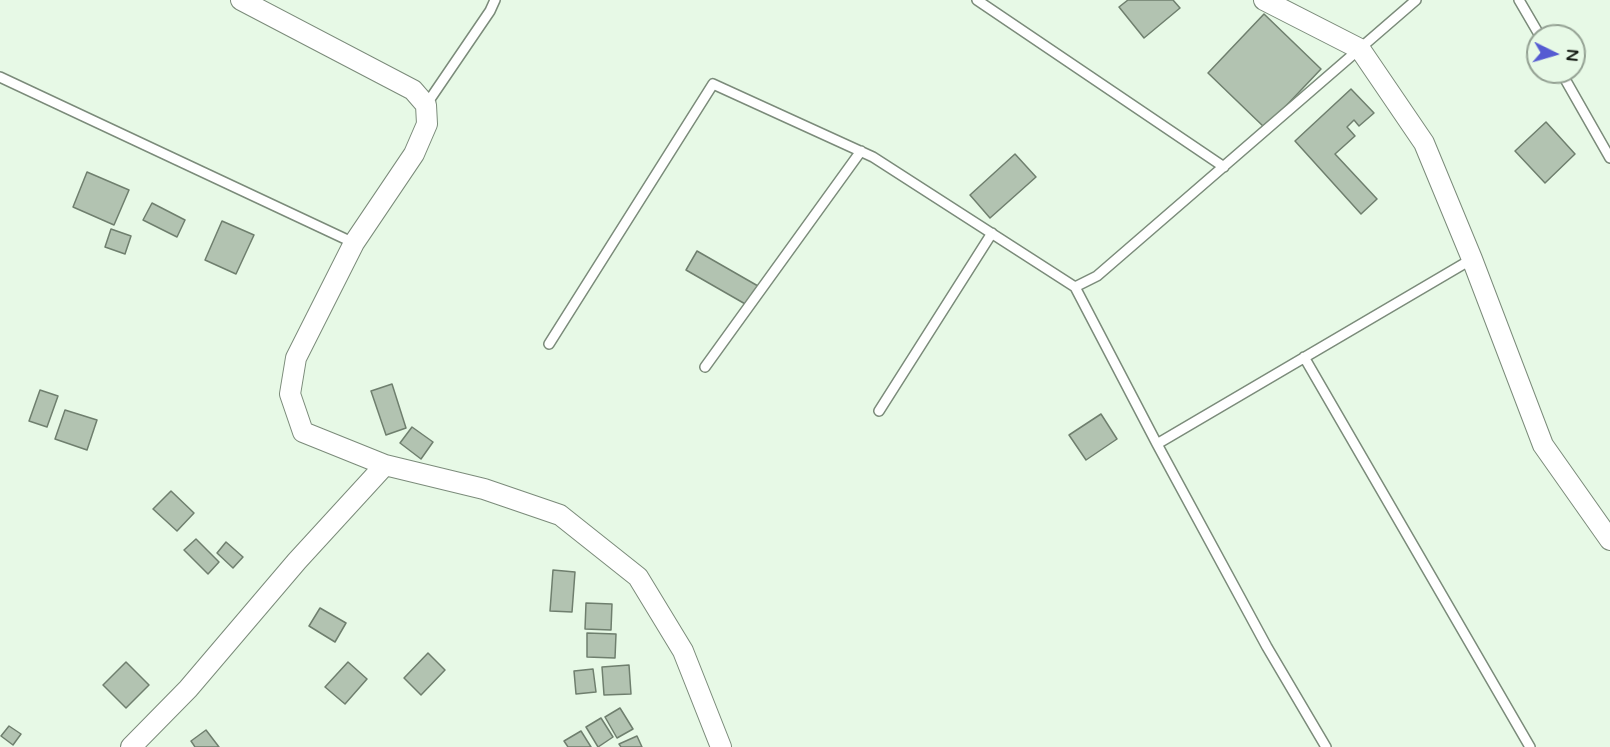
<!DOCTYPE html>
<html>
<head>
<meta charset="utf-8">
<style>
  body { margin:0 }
  #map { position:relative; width:1610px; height:747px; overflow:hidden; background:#e7f9e6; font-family:"Varela Round",sans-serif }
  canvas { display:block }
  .north { position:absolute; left:1526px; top:24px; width:60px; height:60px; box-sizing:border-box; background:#e7f9e6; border:2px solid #94a193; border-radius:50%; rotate:95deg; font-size:16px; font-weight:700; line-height:24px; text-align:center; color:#181e17 }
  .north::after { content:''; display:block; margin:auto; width:21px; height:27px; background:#555bd2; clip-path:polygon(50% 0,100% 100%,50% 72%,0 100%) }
</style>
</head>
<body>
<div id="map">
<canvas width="1610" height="747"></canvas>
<div class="north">N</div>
</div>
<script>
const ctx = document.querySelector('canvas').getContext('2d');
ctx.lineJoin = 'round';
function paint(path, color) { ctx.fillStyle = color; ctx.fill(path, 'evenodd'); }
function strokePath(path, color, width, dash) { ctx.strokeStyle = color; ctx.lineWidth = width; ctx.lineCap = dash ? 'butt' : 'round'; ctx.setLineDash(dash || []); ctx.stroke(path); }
const building = new Path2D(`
  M1128 0H1173L1180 8 1144 38 1119 7Z
  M1264 14 1321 69 1265 128 1208 73Z
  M1351 89 1374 113 1359 126 1354 120 1347 127 1355 136 1335 154 1377 199 1361 214 1295 141Z
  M1546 122 1575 154 1545 183 1515 151Z
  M1015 154 1036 177 990 218 970 195Z
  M87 172 129 190 114 225 73 207Z
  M152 203 185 220 177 237 143 220Z
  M222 221 254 235 236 274 205 260Z
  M111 229 131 236 125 254 105 247Z
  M697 251 758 286 747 305 686 270Z
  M392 384 406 428 386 435 371 391Z
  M40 390 58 396 47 427 29 421Z
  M65 410 97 420 87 450 55 439Z
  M1101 414 1117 439 1086 460 1069 435Z
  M412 427 433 442 421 459 400 443Z
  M171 491 194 513 177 531 153 509Z
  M196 539 219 562 208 574 184 550Z
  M226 542 243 557 233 568 217 553Z
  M553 570 575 572 572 612 550 611Z
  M586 603 612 604 611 630 585 629Z
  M320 608 346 623 335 642 309 626Z
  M587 633 616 634 615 658 587 657Z
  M428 653 445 670 421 695 404 678Z
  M126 662 149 685 126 708 103 685Z
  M348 662 367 679 345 704 325 687Z
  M629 665 631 694 604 695 602 667Z
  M593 669 596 692 576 694 574 671Z
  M620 708 633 729 617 738 605 717Z
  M601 718 613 737 598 747 586 727Z
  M9 726 21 734 13 745 1 736Z
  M206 730 219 747H195L191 741Z
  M581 731 591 747H568L564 741Z
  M637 736 642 747H621L619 744Z`);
paint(building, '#b2c3b1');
strokePath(building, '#6f7f6e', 1.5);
const lane = new Path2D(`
  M977 0 1224 167
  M1519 0 1540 36
  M1561 72 1610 158
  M0 77 354 243
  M426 105 490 11 495 0
  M1075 287 1097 276 1416 0
  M549 344 713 84 873 157 1075 287 1157 444 1267 647 1326 747
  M1304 357 1530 747
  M705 367 861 151
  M879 411 992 233
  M1157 444 1472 259`);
const street = new Path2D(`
  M241 0 413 90 426 105 427 124 414 154 354 243 296 358 290 394 303 432 385 465 484 489 560 515 638 577 683 651 721 747
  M1264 0 1360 49 1424 143 1472 259 1543 445 1610 540
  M131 747 188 689 297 561 385 465`);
strokePath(lane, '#7b8b7a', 12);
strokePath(street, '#7b8b7a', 22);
strokePath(lane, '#fff', 9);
strokePath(street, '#fff', 20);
</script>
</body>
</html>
